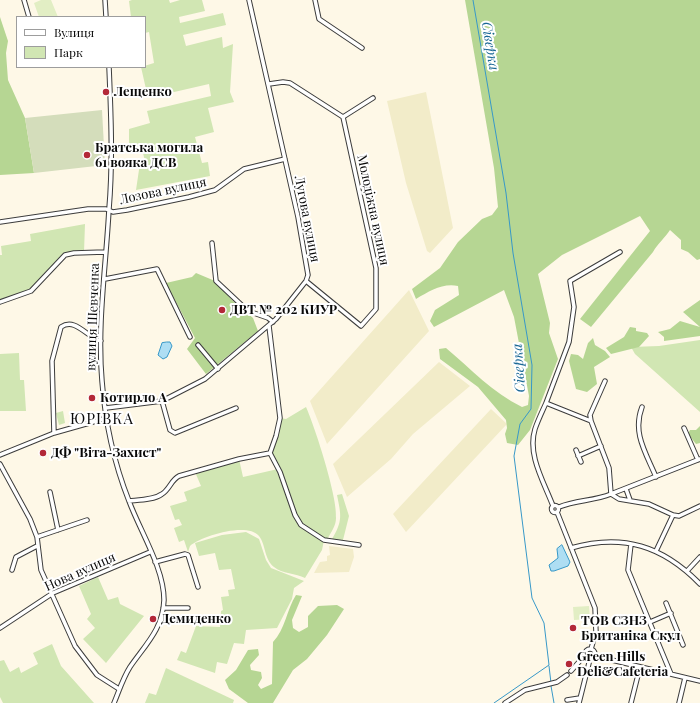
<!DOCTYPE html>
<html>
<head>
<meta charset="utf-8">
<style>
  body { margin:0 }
  #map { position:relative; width:700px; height:703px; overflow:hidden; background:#fef8e7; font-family:"Playfair Display",serif }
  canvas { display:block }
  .legend { position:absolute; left:16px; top:16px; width:130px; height:52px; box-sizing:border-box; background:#fff; border:1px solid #9d9d9d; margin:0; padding:5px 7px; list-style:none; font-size:12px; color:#090909 }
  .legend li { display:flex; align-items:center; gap:8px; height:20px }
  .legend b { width:20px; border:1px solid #9d9d9d }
</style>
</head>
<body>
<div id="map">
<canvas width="700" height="703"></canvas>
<ul class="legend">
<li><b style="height:5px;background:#fff"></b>Вулиця</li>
<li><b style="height:11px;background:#d1e6b3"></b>Парк</li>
</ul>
</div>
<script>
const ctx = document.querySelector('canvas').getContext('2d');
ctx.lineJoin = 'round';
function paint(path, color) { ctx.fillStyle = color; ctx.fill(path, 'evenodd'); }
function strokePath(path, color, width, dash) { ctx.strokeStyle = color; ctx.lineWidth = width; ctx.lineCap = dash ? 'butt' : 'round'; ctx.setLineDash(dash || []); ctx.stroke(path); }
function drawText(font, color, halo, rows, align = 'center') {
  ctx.font = font + ' "Playfair Display",serif'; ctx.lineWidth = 4; ctx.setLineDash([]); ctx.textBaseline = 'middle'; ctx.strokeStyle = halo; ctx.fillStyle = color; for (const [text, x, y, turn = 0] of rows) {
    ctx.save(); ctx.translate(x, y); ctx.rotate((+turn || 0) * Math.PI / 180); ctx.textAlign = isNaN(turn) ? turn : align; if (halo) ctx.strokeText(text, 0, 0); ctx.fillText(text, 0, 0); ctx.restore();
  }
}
paint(new Path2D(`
  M426 92 453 228 430 253 427 251 406 183 387 101Z
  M409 290 429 331 327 444 310 401Z
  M439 362 470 386 413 434 391 459 347 497 333 464Z
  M491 409 507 424 406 532 393 514Z
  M329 546 353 549 354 557 349 572 314 573 320 562 327 561V556L330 555Z`), '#f2ecc9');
paint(new Path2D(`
  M132 0H169L170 3 180 0H202L205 11 179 17 180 23 223 13 226 25 183 35 186 46 222 37 223 48 233 44 230 92 234 102 208 108 214 132 195 137 202 163 208 162 210 176 136 190 140 163 145 161 142 149 129 152V129L150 123 147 111 211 96 209 84 148 98 141 67 154 63 149 32 145 33V17H131L129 1Z
  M85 224 84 252 65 255 36 287 0 302V255H2L1 246 31 241 30 234Z
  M700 340V412L635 354 631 347 659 346Z
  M19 353 20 380H24L26 411H0V354Z
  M306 407C315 427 338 498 336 518 336 526 331 532 328 538L332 539C343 521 341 515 337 495L342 494 349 516 343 540 336 539 335 542 324 540 322 550 305 578C296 573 282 574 274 567 264 559 266 545 259 536 247 522 202 536 190 546L188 552 184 540 179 542 174 528 182 525 179 519 175 520 170 506 187 501 184 492 201 486 195 472 239 459 243 477 278 469 270 453 280 418 286 419Z
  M63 411 65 423 59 425 56 413Z
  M246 532 259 539 266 560 271 568 304 581 294 588 292 599 277 628 246 630 244 644 234 643 227 664 217 662 215 673 177 660 181 651 186 653 196 626 220 627 221 611 223 610 221 597 229 596 228 590 235 589 231 569 219 570 215 553 199 556 195 543 222 535Z
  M98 577 108 600 118 597 120 604 144 616 106 663 83 639 95 628 87 619 91 614 79 586Z
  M52 644 61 666 94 703H3L0 697V661L4 660 10 672 19 667 21 673 38 664 33 653Z
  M166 668 234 700 233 703H145L149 693 156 695Z`), '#d1e6b3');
paint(new Path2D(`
  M465 0H700V259L697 260 688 252 681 249V240L670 230C665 238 658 243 653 252L591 327 580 319 650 231 640 216 562 255 538 274 550 323 549 333 558 359 530 430 518 445 507 443 505 434 507 428 506 420 478 387 440 359 439 349 446 348C471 369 493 393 522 407L528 405 529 396 514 317 504 290 434 327 430 321 435 310 459 295 458 286C442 283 430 291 416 299L412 289 440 268 458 242 482 219 492 215 498 207 494 168Z
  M0 17 8 41 6 53 8 80 25 118 34 173 0 175Z
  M196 273 215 281 232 300 253 318 258 331 206 374 187 349 195 338 166 283 192 277Z
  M700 300V336L664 341V337L658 332 670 329 680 321 700 327 683 312Z
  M630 327 636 328V331L647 333 649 336 639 347 611 354 606 348 624 337Z
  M593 338 595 345 605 351 610 357 594 367 597 384 587 392 576 389 569 361 571 354 578 355 583 359 588 343Z
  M700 426V443L696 444 688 434 690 430H696Z
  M296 595 302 596 292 620 293 628 299 632 308 627V616L318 606 337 605 344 609 327 635 307 659 293 670 273 703H248L229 689 225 680 236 670 248 650 258 649 259 655 250 665 251 670 261 672 262 678 258 685 261 689 272 684 273 642C285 630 287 609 296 595Z`), '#b6d693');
paint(new Path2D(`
  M102 110 105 165 34 173 25 118Z`), '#d4ddbb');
paint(new Path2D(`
  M41 0H51L58 17H39L34 3Z
  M589 606 590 619 574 620 573 607Z`), '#e2eec4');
const water = new Path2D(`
  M167 342H170L172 346 167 357 163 359 158 355 162 343Z
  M562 545 570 562 568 566 554 571H551L549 565 558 558 557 549Z`);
paint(water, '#aedef3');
strokePath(water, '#3798c8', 1);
strokePath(new Path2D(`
  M473 0 506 193 513 253 532 365 531 409 520 424 514 456 532 598 544 623 549 665 494 703
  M549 666 551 683
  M551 686 554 703`), '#3798c8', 1);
const minor = new Path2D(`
  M24 0 29 17
  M105 0 106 17
  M315 0 319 19 362 48
  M109 67C111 114 113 162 109 209 106 266 97 325 102 381 105 421 114 463 129 501 140 531 164 568 164 600 163 629 145 645 130 667 123 678 119 691 114 703
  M269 84 283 82 290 83 343 117 376 268V309L361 326 306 281
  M343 117 373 98
  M0 222 88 209H106L113 212 127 210 189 197 215 190 244 169 285 159
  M212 243 216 281 248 311 268 318 273 322
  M105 279 157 269 190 337
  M0 302 31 291 65 255 74 253 105 252
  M269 326 280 418 276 436 270 453 280 472 295 515 301 525 324 540 359 545
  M198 345 218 369
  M162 401 170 430 175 433 236 408
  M546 403 569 342 574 307 570 281 620 252
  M642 407C632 433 646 453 656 477
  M106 408 162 401 205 379 276 319 306 281 308 275 298 217 249 0
  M591 421 590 415 605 381
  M684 428 698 460
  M54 433 52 361 61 327C76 317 87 338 101 341
  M576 450 581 462
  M0 455 54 433 107 418
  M578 456 601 446
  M0 464 30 519 37 537
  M626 489 630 500
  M50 492 58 530
  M129 501C139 500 154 500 162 494 170 489 171 480 179 476L239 459 270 453
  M551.5 509a3.5 3.5 0 1 1 7 0a3.5 3.5 0 1 1-7 0Z
  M553 506C544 482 527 455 535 429 538 420 542 412 546 403L591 421 609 468 611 494 700 459
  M559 507C576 500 594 501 611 494L619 499 649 504 673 515
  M557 512 595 608 596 632 591 649
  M87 520 37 537 41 570 75 646 97 675 119 689
  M631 544 628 570 671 674
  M571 548C623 533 663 546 700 584
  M656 551 673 515 679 516 700 506
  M155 562 185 554 188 555 198 587
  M12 570 16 557 37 546
  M687 571 700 557
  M666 603 683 645
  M163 608H188
  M650 622 671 613
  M0 628 53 593 150 552
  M585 654a5 5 0 1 1 10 0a5 5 0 1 1-10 0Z
  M595 656 700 681
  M571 671 585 655
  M567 700 580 698
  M505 703 525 690 557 682 567 675
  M579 703 590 659
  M631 703 640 667
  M679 703 685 678`);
strokePath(minor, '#3c3c3c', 5.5);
strokePath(minor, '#fff', 3.5);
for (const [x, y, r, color] of [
  [106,92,4,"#b32838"],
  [87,155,4,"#b32838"],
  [222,310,4,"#b32838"],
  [92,398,4,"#b32838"],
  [43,453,4,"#b32838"],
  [153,619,4,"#b32838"],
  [573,628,4,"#b32838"],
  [569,664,4,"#b32838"]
]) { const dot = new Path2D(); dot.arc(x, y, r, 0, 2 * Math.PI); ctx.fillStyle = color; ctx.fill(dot); strokePath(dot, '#fff', 1.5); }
drawText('bold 13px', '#090909', '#fff', [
  ["Лещенко",114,92],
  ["Братська могила",95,148],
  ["61 вояка ДСВ",95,163],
  ["ДВТ № 202 КИУР",230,310],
  ["Котирло А",100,398],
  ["ДФ \"Віта-Захист\"",51,453],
  ["Демиденко",161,619],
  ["ТОВ СЗНЗ",581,621],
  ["Британіка Скул",581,636],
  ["Green Hills",577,657],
  ["Deli&Cafeteria",577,672]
], 'left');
drawText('13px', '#090909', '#fff', [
  ["Лозова вулиця",163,191,-12],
  ["Молодіжна вулиця",373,210,78],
  ["Лугова вулиця",307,219,79],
  ["вулиця Шевченка",93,317,-88],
  ["Нова вулиця",80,572,-24]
]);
drawText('italic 14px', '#196795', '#fff', [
  ["Сіверка",490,46,81],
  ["Сіверка",519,368,-94]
]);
ctx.letterSpacing = '1px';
drawText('15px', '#090909', '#fff', [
  ["ЮРІВКА",102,419]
]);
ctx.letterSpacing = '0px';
</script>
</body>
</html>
